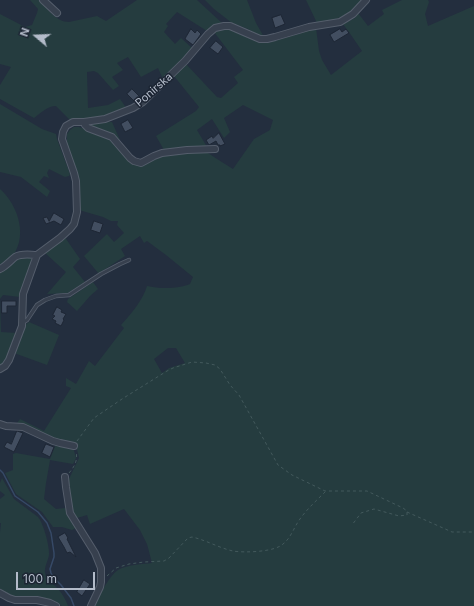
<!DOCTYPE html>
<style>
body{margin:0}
#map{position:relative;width:474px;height:606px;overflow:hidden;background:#232e3e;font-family:Inter,sans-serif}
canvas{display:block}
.north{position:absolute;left:16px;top:16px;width:40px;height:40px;-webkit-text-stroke:3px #1c2533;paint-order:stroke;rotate:289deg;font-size:11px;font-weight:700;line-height:16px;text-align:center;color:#b3bbc9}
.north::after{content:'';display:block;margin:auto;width:14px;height:18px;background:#b3bbc9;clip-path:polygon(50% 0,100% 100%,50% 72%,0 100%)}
.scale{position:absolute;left:16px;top:572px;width:79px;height:18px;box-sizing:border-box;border:2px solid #b3bbc9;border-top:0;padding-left:5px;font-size:12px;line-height:14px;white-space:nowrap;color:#b3bbc9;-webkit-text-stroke:3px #1c2533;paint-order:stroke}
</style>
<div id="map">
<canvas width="474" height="606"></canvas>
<div class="north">N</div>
<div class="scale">100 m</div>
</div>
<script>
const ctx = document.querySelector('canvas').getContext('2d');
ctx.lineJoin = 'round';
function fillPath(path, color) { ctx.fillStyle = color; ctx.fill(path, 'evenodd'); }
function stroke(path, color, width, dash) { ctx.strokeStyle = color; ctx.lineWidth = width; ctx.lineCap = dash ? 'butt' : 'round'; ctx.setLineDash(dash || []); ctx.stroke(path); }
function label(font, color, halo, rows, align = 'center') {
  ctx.font = font + ' Inter,sans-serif'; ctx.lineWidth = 3; ctx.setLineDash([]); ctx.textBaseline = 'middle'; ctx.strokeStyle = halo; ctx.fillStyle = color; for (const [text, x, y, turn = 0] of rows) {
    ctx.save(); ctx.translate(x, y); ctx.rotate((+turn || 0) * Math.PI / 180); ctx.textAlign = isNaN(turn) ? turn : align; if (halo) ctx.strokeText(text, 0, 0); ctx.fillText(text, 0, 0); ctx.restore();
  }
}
fillPath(new Path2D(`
 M30 0H39C47 8 56 22 69 22L97 16 106 21 137 0H197L222 23 223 24 207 31 177 12 166 24 168 26 164 32 175 44 181 38 192 48 178 65 163 79 158 68 141 77 128 57 117 63 123 70 112 77 119 86 113 90 98 73 94 71 87 72 88 108 108 105 120 99 127 109 109 115 89 119 70 120 56 106C47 106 41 113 34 118L0 99V85L11 67 0 64V14L25 27 32 25 37 13 38 9Z
 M205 0H247L256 23 264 37 259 36 248 29 232 23 214 9Z
 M306 0H362L351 13 333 20 317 23Z
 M402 0H428L429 2 425 14 428 26 474 6V606H94C99 596 109 576 118 570 126 565 143 564 152 563L147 544 140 530 124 509 90 524 87 515 77 518 71 508 70 491H68V481L79 458 76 445 54 439 22 424 17 423 20 419 44 431 71 388 66 386V378L76 384 89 361 95 366 124 328 121 325C131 314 143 300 147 286 159 289 179 289 190 284L193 277 166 255 147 241 144 243 140 236 121 249 125 256 104 270 99 274 84 256 107 234 114 242 124 233 117 225 118 221H111L103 217 79 210 67 147V134L70 130 74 127H79L109 137 130 162 139 166H143L160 156 178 153H208L217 159 233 169 254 139 270 130 273 120 243 105 224 118 230 132 224 138 212 119 197 130 207 147 164 150 156 136 196 111 199 107 174 76 186 64 217 97 221 98 238 83 234 77 243 70 214 32C237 21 243 41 261 41 280 42 299 33 316 28L319 51 322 60 331 75 362 51 351 35 343 24 355 18 358 13 368 26 384 14 382 10ZM168 348H176L185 363 169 368 162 373 154 359Z
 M0 104 42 129 56 134 57 139 70 174 69 176 65 177 49 169 47 173 49 178 44 176 39 182 50 191 47 197 21 177 0 172Z
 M112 122 120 140 114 135 90 127 88 124 89 123Z
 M0 189C19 206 29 239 10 259 7 262 3 265 0 267Z
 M64 236 80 259 73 267 85 282 68 293 47 294 66 272 45 253Z
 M28 257 31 259 32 261 20 297 3 295 0 299 1 332 17 333 7 358 0 367V273L18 258Z
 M93 282 98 289 90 296 77 311 67 302 68 299Z
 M29 322 59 335 47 365 14 353 23 327Z
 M56 444 73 447 76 458 73 464 50 460 46 483 44 499 56 509 66 508 78 527 72 530 62 527H53L42 512 16 494 5 473 13 470V454L16 453 50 459Z
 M2 478 14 499 38 517C43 522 50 547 49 555 48 561 44 567 45 573 46 580 55 585 59 590 63 595 66 600 68 606H62L54 601 38 596H12L0 589V533L1 523H0V499L5 495 0 491V483Z`), '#253c3f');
stroke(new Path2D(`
 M0 470 3 473 15 496 38 512 47 523 51 533 54 553V557L50 569 51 573 53 577 61 585 71 598 74 606`), '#364966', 1.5);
const building = new Path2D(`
 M281 15 285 24 275 28 272 18Z
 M191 29 195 33 197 30 201 34 193 45 185 39 186 37Z
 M340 29 342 32 346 29 349 33 334 42 330 35Z
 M216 41 223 47 218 54 210 48Z
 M132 89 140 97 135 102 127 94Z
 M128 120 133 128 125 132 121 124Z
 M219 133 225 144 220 146V145H218L216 141 209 145 206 140 212 136 213 138Z
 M54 213 64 219 61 225 54 221 46 224 43 218 47 217 49 221Z
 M94 221 103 224 100 233 91 230Z
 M2 301H16V306H7V313H2Z
 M57 307 62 310 61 312 66 314 63 319 64 320 61 326 55 323 56 321 52 319 55 316 53 315Z
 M17 431 23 433 14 452 4 447 7 442 11 444Z
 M46 444 54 447 50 457 42 453Z
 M65 533 68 538 67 539 76 557 70 552 67 553 64 547 58 537Z
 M84 580 90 584 82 596 77 592Z`);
fillPath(building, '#424e60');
stroke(building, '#1e2735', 1);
const lane = new Path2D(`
 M22 323 27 320 37 305 45 300 56 296 69 295 101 274 120 264 129 260`);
const street = new Path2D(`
 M43 0 57 13
 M84 122 85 125 88 128 112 137 130 158 134 161 141 163 154 156 162 153 187 150 215 149
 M0 269C6 266 10 261 15 257 22 253 30 255 37 255
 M0 369 5 366 9 360 22 326 23 294 37 255 60 238 70 229 74 224 77 212 76 181 74 173 62 139 63 132 66 126 73 122H84L105 119 133 108 143 102 185 61 208 34 215 28 224 26H230L260 39H267L275 37 309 27 340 22 353 14 366 0
 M0 424 6 426 23 427 53 441 60 443 74 446
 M65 477 66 487 70 513 95 553 101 568V582L100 587 91 606
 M0 593 9 598 15 600H37L50 603 56 606`);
stroke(lane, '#555e6c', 4.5);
stroke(street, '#555e6c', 8);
stroke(new Path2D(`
 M77 441 94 418 122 399 167 371 173 368 192 362 206 363 215 365 220 369 230 385 239 395 278 465 292 475 325 491H367L403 508 407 511V515L399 516 374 509 361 513 352 525
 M69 473C75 466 78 460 76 451
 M407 512 452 532H474
 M107 576 116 568 129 564 144 562 164 561 169 558 188 538 192 537C206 540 219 548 233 551 244 553 275 552 283 544 291 538 294 527 300 519 307 509 316 501 325 492`), '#43595c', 1, [3, 3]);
stroke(lane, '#37404e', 3);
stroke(street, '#37404e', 6);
label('11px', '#b3bbc9', '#1c2533', [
 ["Ponirska",154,90,-41]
]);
</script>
